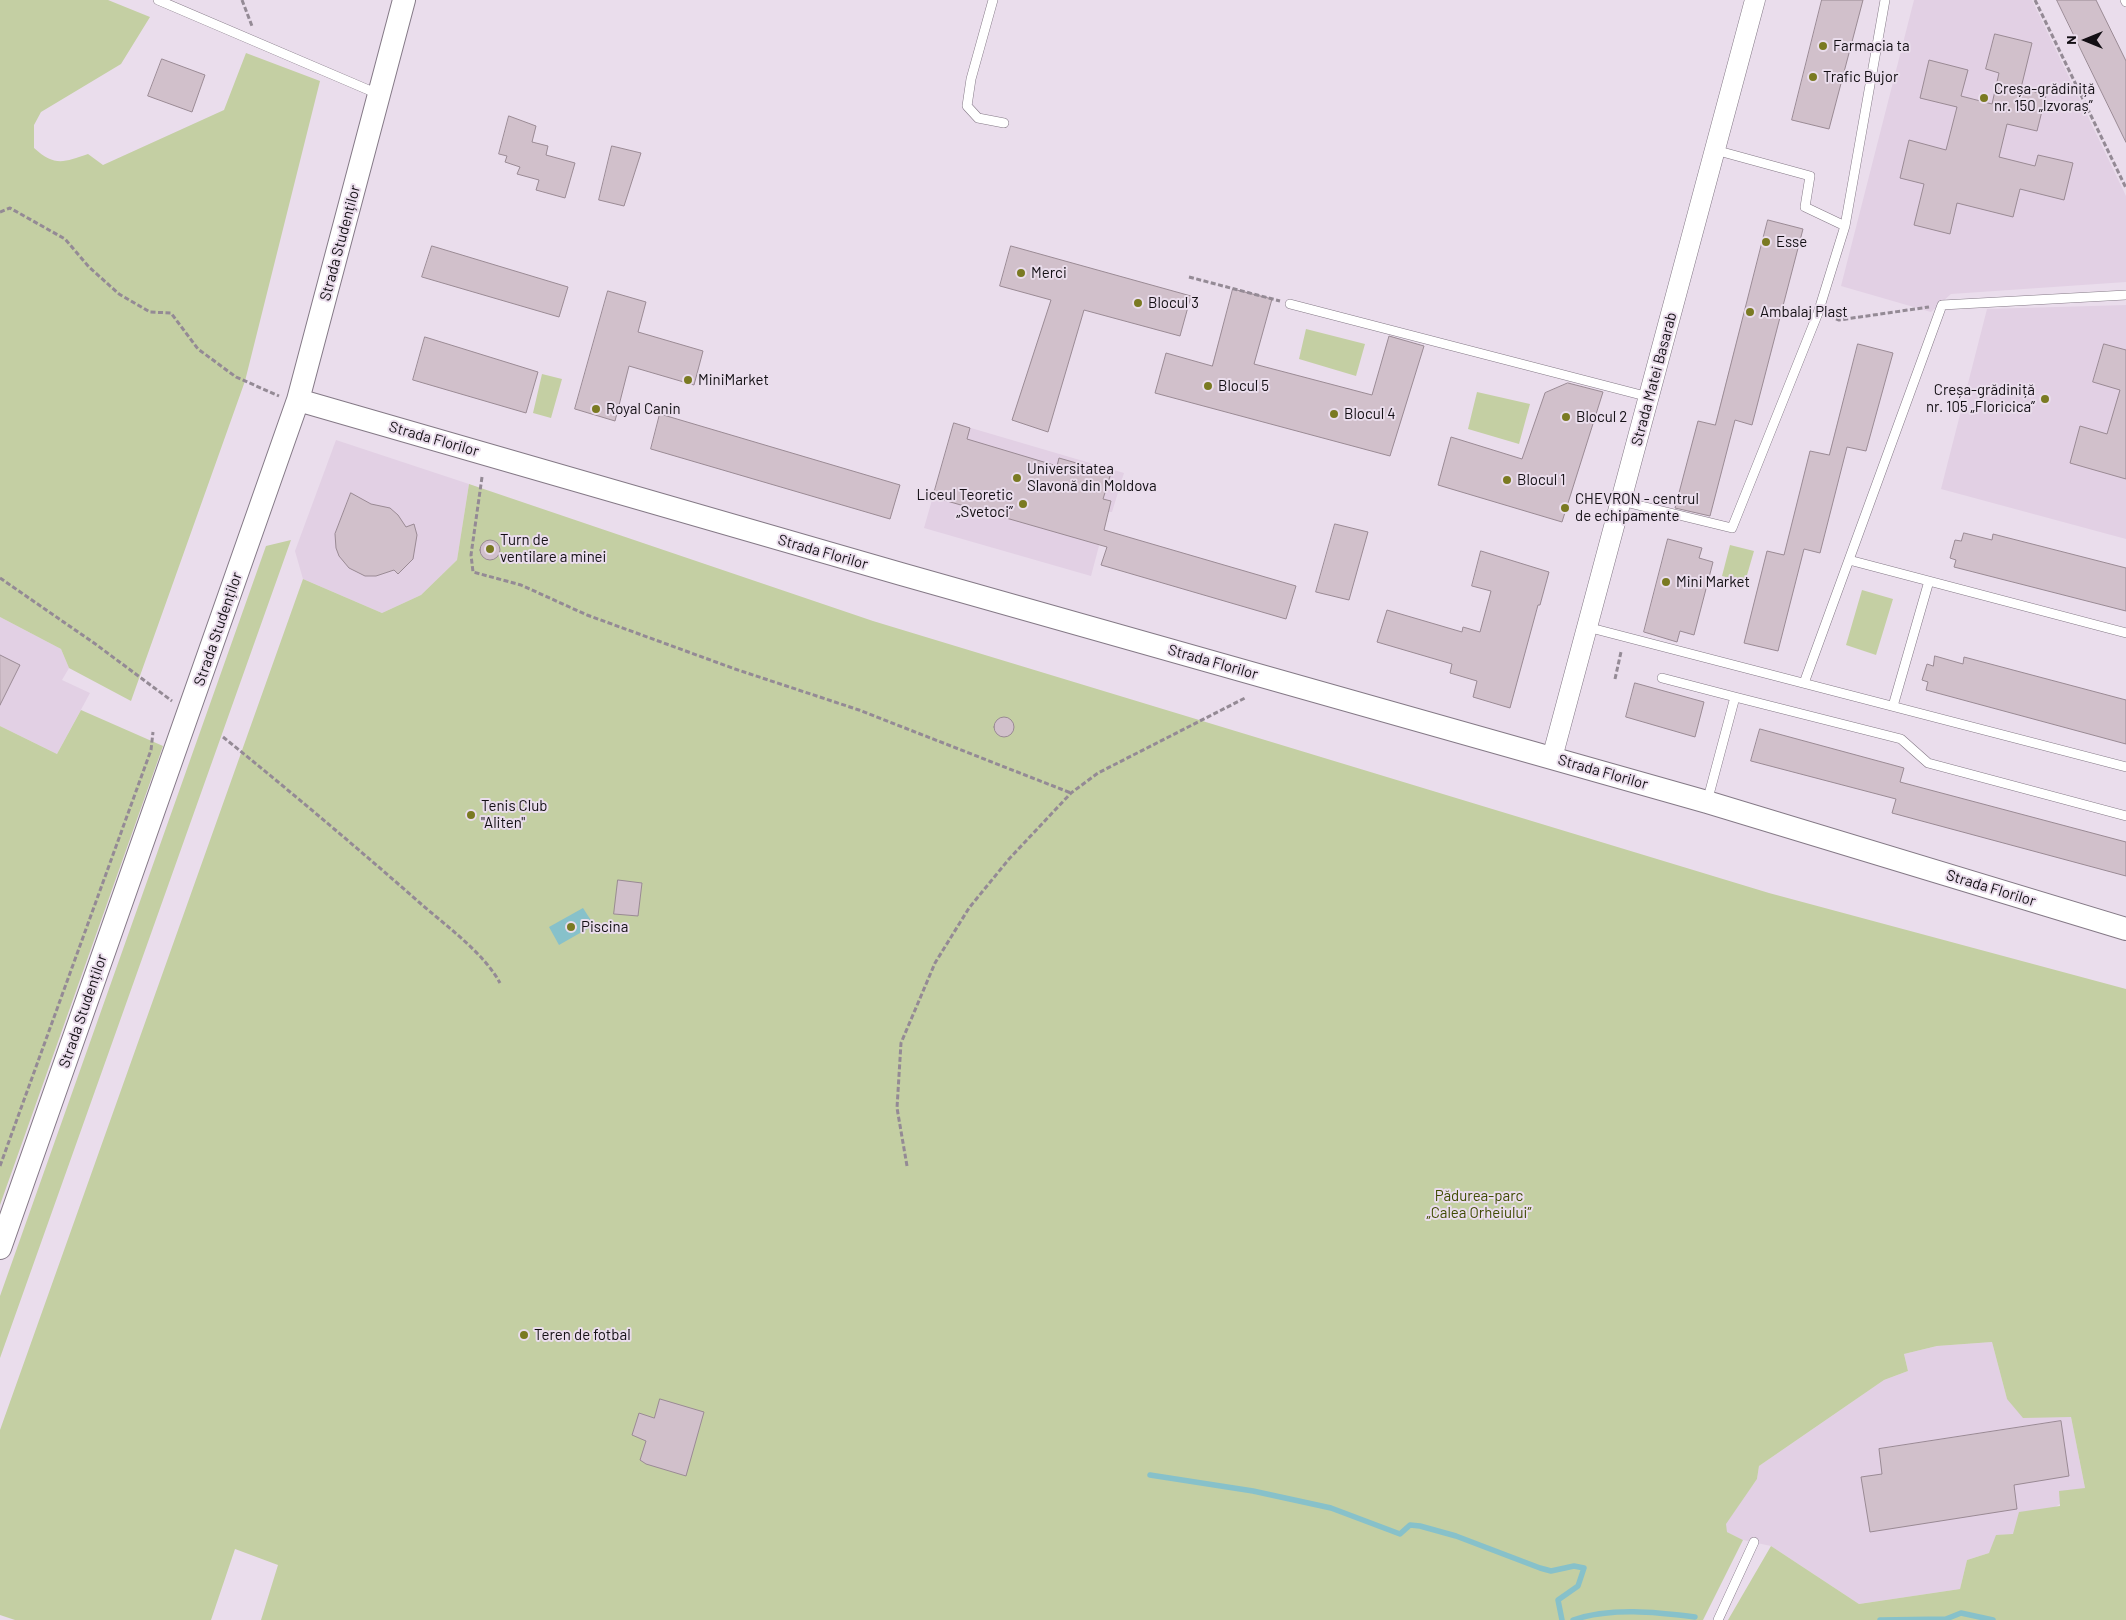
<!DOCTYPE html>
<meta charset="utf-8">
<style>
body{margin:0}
#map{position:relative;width:2126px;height:1620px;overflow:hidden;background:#eaddec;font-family:Barlow,sans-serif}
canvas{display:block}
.north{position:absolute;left:2061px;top:15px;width:50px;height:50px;-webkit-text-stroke:4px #eaddec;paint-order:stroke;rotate:270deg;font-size:14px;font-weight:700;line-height:20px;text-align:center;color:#130f14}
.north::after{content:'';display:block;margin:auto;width:18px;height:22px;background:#130f14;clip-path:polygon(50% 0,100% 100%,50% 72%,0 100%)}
</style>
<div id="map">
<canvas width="2126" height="1620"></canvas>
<div class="north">N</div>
</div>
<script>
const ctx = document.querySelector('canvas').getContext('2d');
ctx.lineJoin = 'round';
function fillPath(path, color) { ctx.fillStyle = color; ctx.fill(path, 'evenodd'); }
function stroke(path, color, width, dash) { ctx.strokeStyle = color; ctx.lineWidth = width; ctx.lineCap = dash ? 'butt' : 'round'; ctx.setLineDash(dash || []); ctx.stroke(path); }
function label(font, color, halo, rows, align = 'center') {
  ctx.font = font + ' Barlow,sans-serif'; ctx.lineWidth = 4; ctx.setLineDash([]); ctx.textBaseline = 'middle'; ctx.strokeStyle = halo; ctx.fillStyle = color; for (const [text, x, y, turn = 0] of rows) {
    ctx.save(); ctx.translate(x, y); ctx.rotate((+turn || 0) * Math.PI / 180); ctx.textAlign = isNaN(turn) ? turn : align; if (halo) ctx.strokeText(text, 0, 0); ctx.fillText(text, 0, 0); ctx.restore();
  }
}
fillPath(new Path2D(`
 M1914 0H2032L2126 196V282L1951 294 1931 312 1841 286Z
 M2126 305V539L1941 489 1987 309Z
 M954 423 1124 473 1112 512H1108L1091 576 924 528Z
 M336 440 469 484 457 560 421 595 382 613 303 579 295 551Z
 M0 617 61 649 69 668 62 680 90 693 57 754 0 726Z
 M1992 1342 2007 1399 2071 1417 2085 1488 2013 1534 1989 1553 1967 1560 1960 1589 1859 1604 1771 1546 1743 1540 1727 1532 1725 1524 1757 1479 1759 1466 1884 1380 1908 1371 1904 1354 1937 1346Z`), '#e2d0e4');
fillPath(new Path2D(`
 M0 0H108L150 17 121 64 41 112 34 125V148C55 167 64 162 88 154L103 165 224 110 246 53 320 81 245 381 131 701 69 668 61 649 0 617Z
 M1306 329 1365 344 1356 376 1299 359Z
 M542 374 562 379 551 418 533 413Z
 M1477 392 1530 404 1519 444 1468 429Z
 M469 484 873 621 1769 893 2126 989V1620H1728L1771 1546 1859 1604 1960 1589 1967 1560 1989 1553 1996 1535 2013 1534 2019 1512 2060 1506 2059 1491 2085 1488 2071 1417 2023 1418 2007 1399 1992 1342 1937 1346 1904 1354 1908 1371 1884 1380 1759 1466 1757 1479 1726 1524 1727 1532 1743 1540 1703 1620H261L278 1565 235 1549 211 1620H15L0 1615V1430L303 579 382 613 421 595 457 560Z
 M291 540 0 1358V1296L266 546Z
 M1730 545 1754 551 1745 582 1722 576Z
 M1862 590 1893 599 1876 655 1846 645Z
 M81 710 163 746 0 1205V726L57 754Z`), '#c4cfa3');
fillPath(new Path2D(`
 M583 908 594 925 559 945 549 927Z`), '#87c1ca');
stroke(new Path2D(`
 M1150 1475 1253 1491 1331 1508 1400 1534 1410 1525 1420 1526 1456 1536 1540 1568 1551 1571 1574 1566 1584 1568 1578 1586 1558 1600 1562 1620
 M1573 1620C1611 1607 1656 1612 1695 1617
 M1880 1620 1946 1619 1961 1613 1993 1620`), '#87c1ca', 5.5);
const building = new Path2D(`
 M1822 0H1863L1829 129 1792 120Z
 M2057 0H2096L2126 61V142Z
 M1995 34 2032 43 2021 88 2046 95 2037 131 2007 124 1999 157 2035 166 2038 155 2073 163 2064 200 2020 189 2013 217 1957 203 1950 234 1914 225 1924 184 1900 178 1909 140 1946 150 1957 107 1920 98 1929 60 1968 70 1961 96 1992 104 1999 73 1986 69Z
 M162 59 205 75 192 112 148 96Z
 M509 116 536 126 532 142 548 146 546 155 575 163 565 198 536 190 539 180 517 174 520 167 505 162 507 156 499 154Z
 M612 146 641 153 624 206 599 200Z
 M1768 220 1803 229 1752 425 1735 420 1710 516 1675 508 1698 421 1715 425Z
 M432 246 568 287 559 317 422 277Z
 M1011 246 1191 296 1180 336 1084 310 1048 432 1012 420 1051 300 1000 286Z
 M1233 289 1272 299 1254 364 1372 395 1389 336 1424 346 1390 456 1155 393 1166 353 1212 366Z
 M608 291 646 302 638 332 703 351 694 385 629 366 615 421 575 409Z
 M425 337 538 372 526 413 413 380Z
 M1858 344 1893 353 1866 451 1847 447 1820 553 1804 549 1778 651 1744 643 1767 551 1784 555 1810 451 1829 455Z
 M2104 344 2126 350V479L2070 463 2080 426 2107 434 2120 390 2093 382Z
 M1568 383 1603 392 1562 522 1438 485 1451 437 1522 459 1545 393Z
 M660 414 900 485 890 519 651 449Z
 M954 423 970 428 967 439 1057 466 1059 458 1111 473 1103 499 1111 501 1104 530 1296 586 1286 619 1101 565 1107 547 933 497Z
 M351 493 371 504 390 508 398 515 406 527 414 524 417 535 413 559 398 574 394 570 376 576H365L349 568 339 556 336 548 335 534Z
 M1335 524 1368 532 1349 600 1316 592Z
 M1964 533 1992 540 1993 534 2126 568V611L1954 567 1956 560 1950 558 1955 540 1961 541Z
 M1668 539 1702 548 1699 558 1713 562 1694 635 1680 631 1677 642 1644 632Z
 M480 550a10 10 0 1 1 20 0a10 10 0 1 1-20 0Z
 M1481 551 1549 572 1540 605H1538L1510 708 1473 697 1477 681 1450 673 1452 664 1377 642 1387 610 1462 632 1463 627 1480 632 1491 591 1472 586Z
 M0 655 20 665 0 705Z
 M1935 656 1963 664 1964 657 2126 700V744L1926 690 1928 682 1922 680 1927 664 1933 666Z
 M1635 683 1704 702 1695 737 1626 717Z
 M994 727a10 10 0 1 1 20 0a10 10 0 1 1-20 0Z
 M1760 729 1904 768 1900 782 2126 842V876L1892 813 1896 799 1751 761Z
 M618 880 642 883 638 916 614 914Z
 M660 1399 704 1412 686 1476 646 1464 640 1460 646 1441 632 1435 639 1413 654 1418Z
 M2061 1421 2069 1476 2014 1485 2017 1509 1870 1532 1861 1477 1882 1474 1879 1449Z`);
fillPath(building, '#d1c0cb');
stroke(building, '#9a8a94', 1);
const service = new Path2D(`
 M158 0 378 94
 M993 0 971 79 967 106 978 118 1004 123
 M2125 0 2126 2
 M1715 150 1810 176 1805 207 1845 226
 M1290 304 1649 397
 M1621 501 1732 528 1818 313 1845 226 1885 0
 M1849 560 2126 633
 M1587 627 2126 767
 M1662 678 1735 697
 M1804 683 1942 305 2126 295
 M1893 706 1929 581
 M1707 802 1735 697 1901 739 1928 763 2126 816
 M1718 1620 1754 1542`);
const tertiary = new Path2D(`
 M1552 758 1755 0`);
const secondary = new Path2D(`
 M298 400 901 574 1707 802 2126 929
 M0 1248 298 400 404 0`);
stroke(service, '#847986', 10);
stroke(tertiary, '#847986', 21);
stroke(secondary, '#847986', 24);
stroke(new Path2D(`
 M242 0 252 26
 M2035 0 2126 188
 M0 212 10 208 65 239 89 267 119 294 150 312 171 313 198 349 236 377 279 396
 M1189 277 1280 301
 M1829 316 1839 320 1929 307
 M482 477 471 555 473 572 521 585 587 615 735 669 859 710 1071 793
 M0 578 94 643 172 701
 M1615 679 1621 652
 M223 737C290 791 355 846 420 903 445 925 484 953 500 983
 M0 1166 151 750 153 732
 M907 1166 897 1108 901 1043 935 963 969 908 1009 859 1071 793 1098 773 1245 698`), '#948a95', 3, [5, 2.5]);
stroke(service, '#fff', 9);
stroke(tertiary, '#fff', 20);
stroke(secondary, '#fff', 22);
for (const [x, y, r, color] of [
 [1823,46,5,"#7a7a22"],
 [1813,77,5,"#7a7a22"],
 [1984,98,5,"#7a7a22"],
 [1766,242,5,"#7a7a22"],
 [1021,273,5,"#7a7a22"],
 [1138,303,5,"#7a7a22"],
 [1750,312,5,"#7a7a22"],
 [688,380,5,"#7a7a22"],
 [1208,386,5,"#7a7a22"],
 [2045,399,5,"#7a7a22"],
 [596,409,5,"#7a7a22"],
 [1334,414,5,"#7a7a22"],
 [1566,417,5,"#7a7a22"],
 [1017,478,5,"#7a7a22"],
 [1507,480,5,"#7a7a22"],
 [1023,504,5,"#7a7a22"],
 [1565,508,5,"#7a7a22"],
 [490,549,5,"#7a7a22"],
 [1666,582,5,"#7a7a22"],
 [471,815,5,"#7a7a22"],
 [571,927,5,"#7a7a22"],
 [524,1335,5,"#7a7a22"]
]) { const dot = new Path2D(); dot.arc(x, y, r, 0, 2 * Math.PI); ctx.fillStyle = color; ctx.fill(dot); stroke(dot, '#eaddec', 2); }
label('15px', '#130f14', '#eaddec', [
 ["Farmacia ta",1833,46],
 ["Trafic Bujor",1823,77],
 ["Creșa-grădiniță",1994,89],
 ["nr. 150 „Izvoraș”",1994,106],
 ["Esse",1776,242],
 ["Merci",1031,273],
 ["Blocul 3",1148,303],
 ["Ambalaj Plast",1760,312],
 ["MiniMarket",698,380],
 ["Blocul 5",1218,386],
 ["Creșa-grădiniță",2035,390,"right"],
 ["nr. 105 „Floricica”",2035,407,"right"],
 ["Royal Canin",606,409],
 ["Blocul 4",1344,414],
 ["Blocul 2",1576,417],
 ["Universitatea",1027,469],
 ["Slavonă din Moldova",1027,486],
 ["Blocul 1",1517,480],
 ["Liceul Teoretic",1013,495,"right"],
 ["„Svetoci”",1013,512,"right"],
 ["CHEVRON - centrul",1575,499],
 ["de echipamente",1575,516],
 ["Turn de",500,540],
 ["ventilare a minei",500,557],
 ["Mini Market",1676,582],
 ["Tenis Club",481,806],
 ["\"Aliten\"",481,823],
 ["Piscina",581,927],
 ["Teren de fotbal",534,1335]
], 'left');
label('15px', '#130f14', '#eaddec', [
 ["Strada Studenților",340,243,-75],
 ["Strada Matei Basarab",1654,379,-75],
 ["Strada Florilor",434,439,16],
 ["Strada Florilor",823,552,16],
 ["Strada Studenților",218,629,-71],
 ["Strada Florilor",1213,662,16],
 ["Strada Florilor",1603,772,16],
 ["Strada Florilor",1991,888,17],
 ["Strada Studenților",83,1011,-71]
]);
label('15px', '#3f4b01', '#eaddec', [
 ["Pădurea-parc",1479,1196],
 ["„Calea Orheiului”",1479,1213]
]);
</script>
